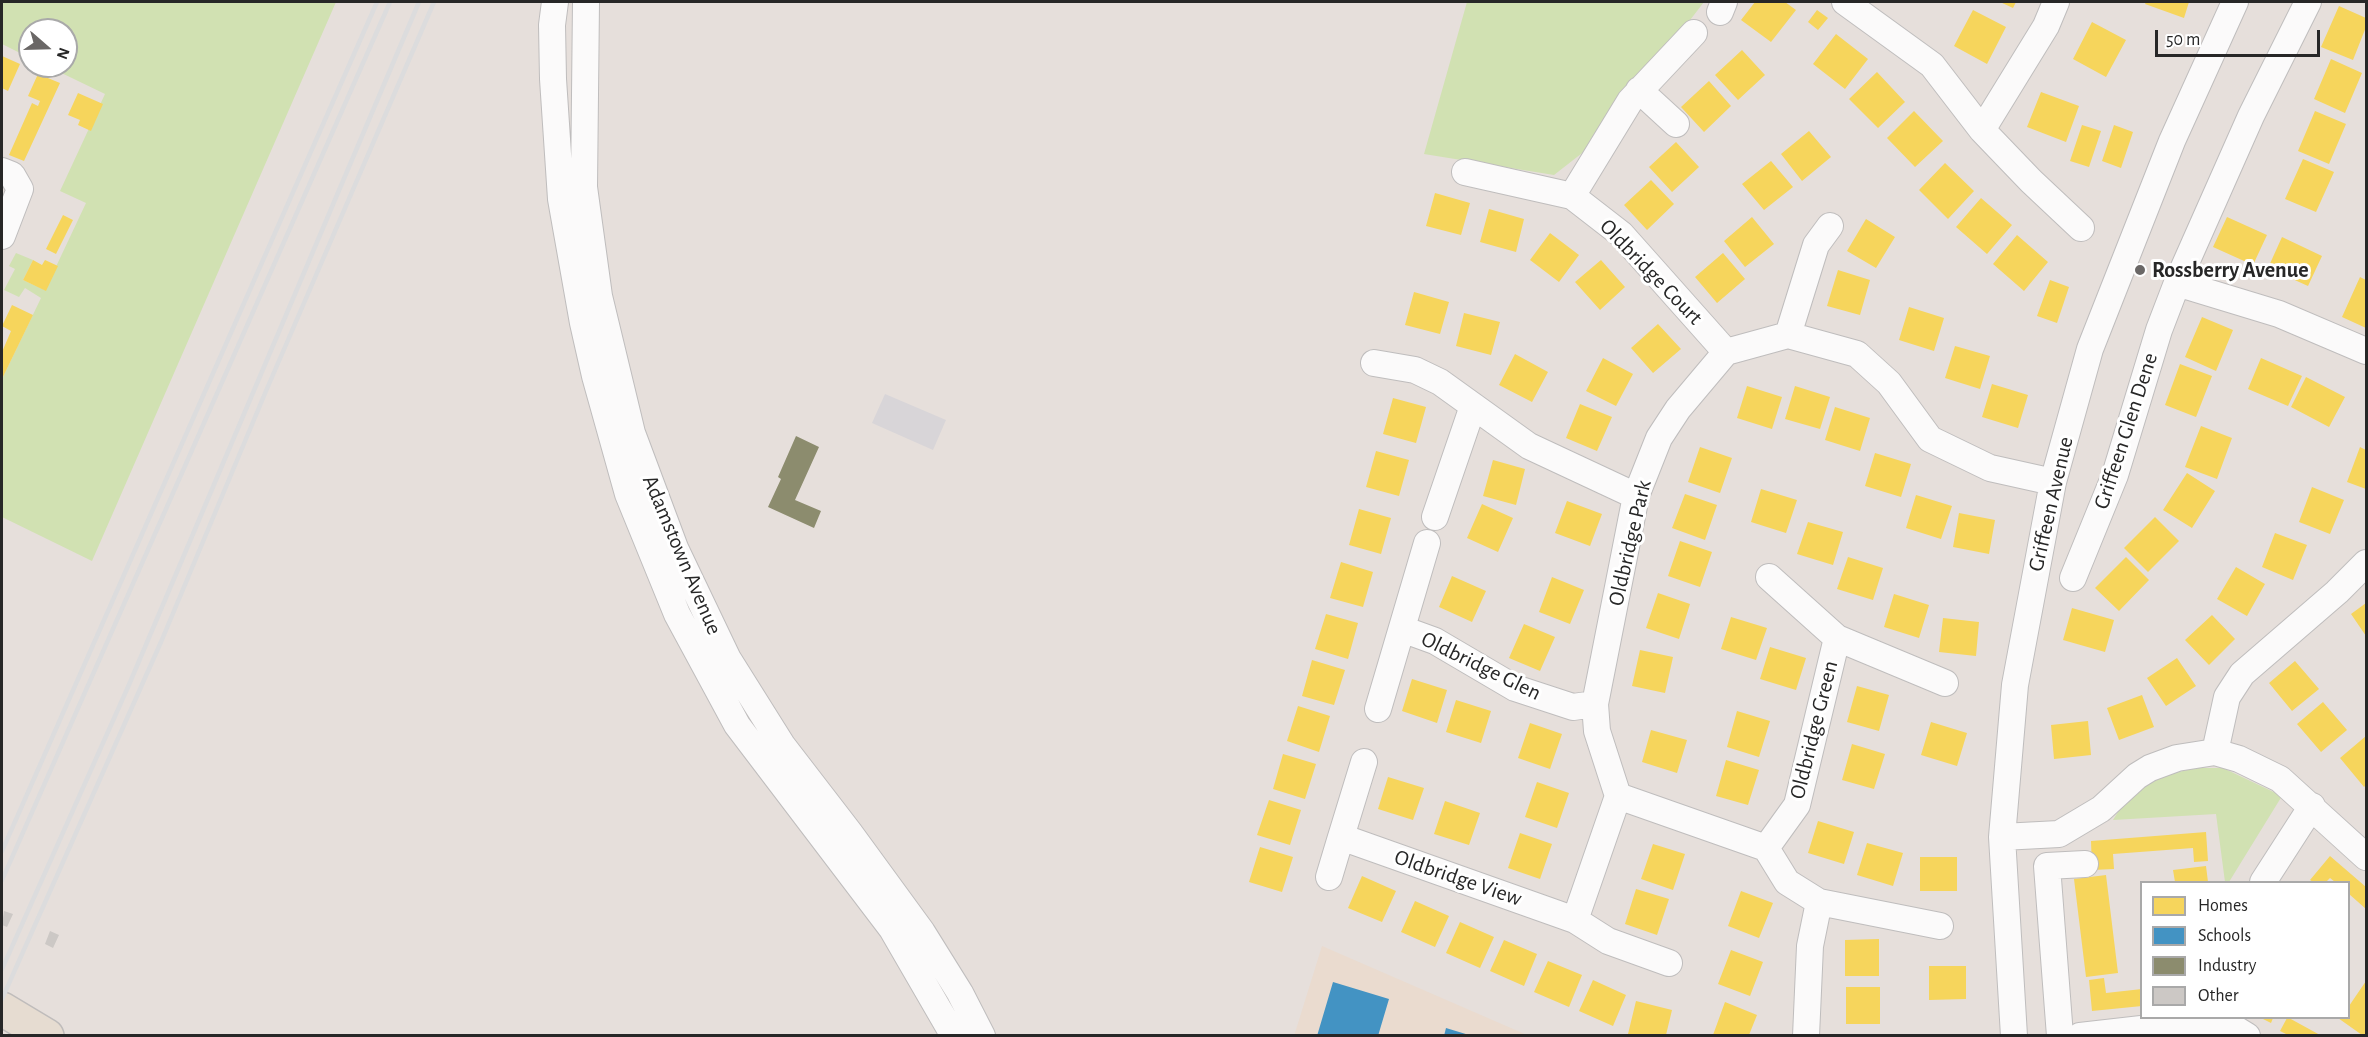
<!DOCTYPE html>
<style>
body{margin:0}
#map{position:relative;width:2368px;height:1037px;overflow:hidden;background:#e6dfdb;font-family:"Alegreya Sans",sans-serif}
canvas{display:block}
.frame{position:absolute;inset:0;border:3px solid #272727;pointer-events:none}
.legend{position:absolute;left:2140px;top:881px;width:210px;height:138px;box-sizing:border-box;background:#fff;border:2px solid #a9a9a9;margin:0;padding:8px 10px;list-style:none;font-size:18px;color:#272727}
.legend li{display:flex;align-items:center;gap:12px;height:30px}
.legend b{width:30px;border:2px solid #a9a9a9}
.north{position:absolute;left:18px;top:18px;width:60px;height:60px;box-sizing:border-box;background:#fff;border:2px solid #a9a9a9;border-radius:50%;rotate:110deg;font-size:16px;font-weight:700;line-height:24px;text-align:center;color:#272727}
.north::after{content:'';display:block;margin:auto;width:21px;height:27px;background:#6a6766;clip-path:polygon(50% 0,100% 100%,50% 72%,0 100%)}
.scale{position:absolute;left:2155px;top:30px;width:165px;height:27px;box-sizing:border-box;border:3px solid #272727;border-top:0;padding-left:8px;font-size:18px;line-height:21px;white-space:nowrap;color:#272727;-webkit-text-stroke:4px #fff;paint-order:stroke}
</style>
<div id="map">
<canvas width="2368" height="1037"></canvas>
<div class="frame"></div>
<ul class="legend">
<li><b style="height:16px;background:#f6d55c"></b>Homes</li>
<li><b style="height:16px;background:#4393c3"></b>Schools</li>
<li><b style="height:16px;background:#8c8c6e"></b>Industry</li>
<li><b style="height:16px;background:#ccc8c5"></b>Other</li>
</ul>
<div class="north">N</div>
<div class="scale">50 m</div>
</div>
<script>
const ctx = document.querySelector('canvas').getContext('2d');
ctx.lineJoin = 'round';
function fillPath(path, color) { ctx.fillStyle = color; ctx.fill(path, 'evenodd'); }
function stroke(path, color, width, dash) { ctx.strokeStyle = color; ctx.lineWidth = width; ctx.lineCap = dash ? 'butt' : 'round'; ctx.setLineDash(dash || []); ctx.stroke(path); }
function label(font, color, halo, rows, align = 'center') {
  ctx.font = font + ' "Alegreya Sans",sans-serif'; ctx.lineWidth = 6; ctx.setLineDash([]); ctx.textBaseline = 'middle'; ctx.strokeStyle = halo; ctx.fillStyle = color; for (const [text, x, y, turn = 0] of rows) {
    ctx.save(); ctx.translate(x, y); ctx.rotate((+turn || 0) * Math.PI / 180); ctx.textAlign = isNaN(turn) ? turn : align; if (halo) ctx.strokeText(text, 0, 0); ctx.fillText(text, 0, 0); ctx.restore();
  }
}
fillPath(new Path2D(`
 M885 394 946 420 933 450 872 423Z`), '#d8d5d8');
fillPath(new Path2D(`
 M1322 946 1527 1035 1294 1036Z`), '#eadbcf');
fillPath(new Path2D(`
 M2 2H336L92 561 2 517V379L41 298 25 288 19 297 4 290 15 269 9 266 16 253 33 260 23 280 45 290 86 203 60 191 105 94 47 66H66V30H30V58L2 44Z
 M1467 2H1704L1595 143 1554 175 1424 154Z
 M2196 768H2223L2282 796 2229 882H2225L2216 814 2113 820C2135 784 2156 777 2196 768Z`), '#d1e1b2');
fillPath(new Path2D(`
 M1755 2H1785L1796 10 1771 42 1741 20Z
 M2000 2H2016L2013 8Z
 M2146 2H2189L2184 18 2145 4Z
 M2339 6 2366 18V27L2353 60 2321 47Z
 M1817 10 1828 18 1818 30 1808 22Z
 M1973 10 2006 27 1987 64 1954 46Z
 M2092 22 2126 40 2106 77 2073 59Z
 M1836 34 1868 59 1845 89 1813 64Z
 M1742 50 1765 75 1738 100 1715 75Z
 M2 56 20 64 8 91 2 88Z
 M2331 59 2362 73 2345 113 2314 99Z
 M1877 72 1905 102 1878 128 1849 99Z
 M38 74 60 83 24 161 9 155 32 103 38 106 40 101 28 96Z
 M1709 81 1731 106 1704 132 1681 107Z
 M2041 92 2079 106 2066 142 2027 127Z
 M78 93 103 104 91 131 78 125 80 120 68 115Z
 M1914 111 1943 141 1915 167 1887 138Z
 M2315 111 2346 124 2329 164 2298 151Z
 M2082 125 2101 131 2089 167 2070 161Z
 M2114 125 2133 132 2121 168 2102 161Z
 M1809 131 1831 157 1802 181 1781 154Z
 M1676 142 1699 167 1672 192 1649 167Z
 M2303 159 2334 172 2316 212 2285 199Z
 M1771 161 1793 187 1764 210 1742 184Z
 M1945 163 1974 191 1948 219 1919 190Z
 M1651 180 1674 204 1647 230 1624 205Z
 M1435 193 1470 203 1461 235 1426 226Z
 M1981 198 2012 225 1987 254 1956 227Z
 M1489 209 1524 219 1516 252 1480 242Z
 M63 215 73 220 56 254 46 249Z
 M1752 217 1774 244 1745 267 1724 241Z
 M2227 217 2267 235 2253 265 2213 247Z
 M1866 219 1895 237 1876 268 1847 251Z
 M1550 233 1579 255 1559 282 1530 260Z
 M2017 235 2048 262 2024 291 1993 264Z
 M2282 237 2322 256 2308 286 2268 268Z
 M1723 253 1745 279 1717 303 1695 277Z
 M33 260 42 265 45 260 58 266 46 291 23 280Z
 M1601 260 1625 287 1600 310 1575 282Z
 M1838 270 1870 280 1860 315 1827 306Z
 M2360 277 2366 280V328L2342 317Z
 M2050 280 2069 287 2057 323 2037 316Z
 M1414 292 1449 302 1440 334 1405 325Z
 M12 305 33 315 2 379V352L11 331 2 326Z
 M1909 307 1944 318 1934 351 1899 340Z
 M1464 313 1500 322 1491 355 1456 346Z
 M2202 317 2233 330 2216 371 2185 357Z
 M1658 324 1681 349 1653 373 1631 348Z
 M1955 346 1990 356 1980 389 1945 378Z
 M1515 354 1548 372 1532 402 1499 385Z
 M1603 358 1633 374 1616 406 1586 391Z
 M2261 358 2302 376 2288 406 2248 389Z
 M2180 364 2212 376 2196 417 2165 405Z
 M2306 377 2345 397 2329 427 2291 407Z
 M1992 384 2028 395 2018 428 1982 417Z
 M1747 386 1782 397 1772 429 1737 418Z
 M1795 386 1830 397 1820 429 1785 419Z
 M1393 398 1426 407 1416 443 1383 434Z
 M1580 404 1612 417 1597 451 1566 438Z
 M1835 407 1870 418 1860 451 1825 440Z
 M2201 426 2232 438 2217 479 2185 467Z
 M1700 447 1732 458 1720 493 1688 482Z
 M2360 447 2366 450V489L2347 482Z
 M1376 451 1409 460 1399 496 1366 487Z
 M1875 453 1911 464 1901 497 1865 486Z
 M1493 460 1525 469 1516 505 1483 496Z
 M2187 473 2215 491 2192 528 2163 510Z
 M2312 487 2344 500 2330 534 2299 522Z
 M1761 489 1797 500 1786 533 1751 522Z
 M1685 494 1717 505 1705 540 1672 528Z
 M1916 495 1952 506 1941 539 1906 528Z
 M1567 501 1602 514 1590 546 1555 533Z
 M1482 504 1513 518 1498 552 1467 538Z
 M1359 509 1391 518 1381 554 1349 545Z
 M1959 513 1995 520 1989 554 1953 547Z
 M2155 517 2179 541 2148 572 2124 548Z
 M1808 522 1843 532 1833 565 1797 554Z
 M2275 533 2307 545 2293 580 2262 567Z
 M1680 541 1712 552 1700 587 1668 576Z
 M1848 557 1883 568 1873 600 1837 589Z
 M2126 557 2149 580 2119 611 2095 588Z
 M1341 562 1373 572 1363 607 1330 598Z
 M2236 567 2265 584 2247 616 2217 599Z
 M1452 576 1486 591 1472 622 1439 607Z
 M1552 577 1584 590 1570 624 1539 612Z
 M1658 593 1690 604 1679 639 1646 628Z
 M1894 594 1929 605 1919 638 1884 627Z
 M2366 603V636L2351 614Z
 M2072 608 2114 620 2105 652 2063 640Z
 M1326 614 1358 623 1348 659 1315 649Z
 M2212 615 2235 639 2209 665 2185 640Z
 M1731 617 1767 628 1756 660 1721 649Z
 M1943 618 1979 622 1976 656 1939 652Z
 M1524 624 1555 637 1540 671 1509 658Z
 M1770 647 1806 658 1796 690 1760 679Z
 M1640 650 1673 657 1665 693 1632 686Z
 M2177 658 2196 686 2166 706 2147 678Z
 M1312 660 1345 670 1334 705 1302 696Z
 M2295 661 2319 689 2292 711 2269 683Z
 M1412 679 1447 690 1437 723 1402 711Z
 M1857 686 1889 695 1879 731 1847 722Z
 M2142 695 2154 727 2119 740 2107 708Z
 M1456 700 1491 711 1481 743 1446 732Z
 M2323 702 2347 730 2321 752 2297 724Z
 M1298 706 1330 716 1319 752 1287 741Z
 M1737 711 1770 721 1759 757 1727 747Z
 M2088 721 2091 755 2054 759 2051 725Z
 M1931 722 1967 733 1957 766 1921 755Z
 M1530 723 1562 734 1550 769 1518 758Z
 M1651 730 1687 740 1677 773 1642 762Z
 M2366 736V785L2364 787 2340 758Z
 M1852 744 1885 754 1874 789 1842 780Z
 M1283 754 1316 764 1305 799 1273 789Z
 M1726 760 1759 770 1748 805 1716 796Z
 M1388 777 1424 788 1413 820 1378 809Z
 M1537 782 1569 793 1557 828 1525 817Z
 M1269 800 1301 810 1290 845 1257 835Z
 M1445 801 1480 813 1469 845 1434 834Z
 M1818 821 1854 832 1844 864 1808 853Z
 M2206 832 2208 861 2194 862 2193 848 2113 854 2114 869 2092 870 2091 841Z
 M1520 833 1552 844 1540 879 1508 868Z
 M1867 843 1903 853 1893 886 1857 875Z
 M1653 844 1685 854 1673 890 1641 879Z
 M1260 847 1293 857 1282 892 1249 882Z
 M2330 856 2366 887V909L2349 894V882H2335L2330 878 2326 882H2313L2310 880Z
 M1920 857H1957V891H1920Z
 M2206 866 2208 882H2175L2173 870Z
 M2106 875 2118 973 2086 977 2074 879Z
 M1362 876 1396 891 1382 922 1348 908Z
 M1636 889 1669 899 1657 935 1625 924Z
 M1741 891 1773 903 1759 938 1728 926Z
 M1415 901 1449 916 1435 947 1401 932Z
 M1460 922 1494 937 1480 968 1446 953Z
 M1879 939V976H1845V940Z
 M1504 940 1537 954 1524 986 1490 971Z
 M1731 950 1763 962 1750 996 1718 984Z
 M1548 961 1582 975 1569 1007 1534 992Z
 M1929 966H1966V999L1929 1000Z
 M2104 978 2106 993 2142 989V1006L2092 1011 2089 980Z
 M1593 980 1626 995 1613 1026 1579 1011Z
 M2366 981V1035H2362L2338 1018 2349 1017V1006Z
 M1846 987H1880V1024H1846Z
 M1636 1001 1672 1010 1666 1035 1628 1034Z
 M1725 1002 1757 1015 1749 1035H1713Z
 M2261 1018H2273L2271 1023Z
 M2287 1018H2289L2320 1035H2288L2280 1031Z`), '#f6d55c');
fillPath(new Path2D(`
 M1333 982 1389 999 1378 1036H1317Z
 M1446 1028 1469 1035V1036H1444Z`), '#4393c3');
fillPath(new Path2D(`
 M796 436 819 447 795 500 821 511 814 528 768 507 781 479 778 477Z`), '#8c8c6e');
fillPath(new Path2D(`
 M4 911 13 914 7 927 2 925Z
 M50 931 59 935 53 948 45 944Z`), '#ccc8c5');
const minor = new Path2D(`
 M555 2 552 25 553 79 561 199 583 323 595 376 628 494 677 614 737 725 892 929 954 1036
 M586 2 584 187 599 296 632 433 675 548 728 659 782 745 849 832 922 932 960 993 982 1036
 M1845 2 1932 65 1982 130 2031 181 2081 228
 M1720 12 1724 2
 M1639 90 1676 124
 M1982 130 2046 26 2056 2
 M2 171 12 175 20 189 2 236
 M1465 172 1572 196 1621 234 1726 352
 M1572 196 1630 101 1694 33
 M2177 283 2279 314 2366 351
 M1788 335 1816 245 1830 226
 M1374 363 1415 370 1440 382 1529 446 1636 496
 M1435 517 1473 406
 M1769 577 1837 638 1945 683
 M2073 578 2115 475 2159 330 2177 283 2251 116 2308 2
 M1402 629 1435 641 1515 688 1573 707 1595 704
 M1378 709 1427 543
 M2215 752 2227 697 2242 674 2337 592 2366 563
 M1618 796 1575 920 1608 941 1669 963
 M1341 837 1364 762
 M2002 837 2059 834 2101 809 2137 776 2150 768 2177 758 2215 752 2239 759 2280 779 2366 857
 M1766 848 1618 796 1597 731 1595 704 1636 496 1659 438 1678 409 1726 352 1788 335 1857 354 1889 383 1930 439 1990 468 2053 482
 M1766 848 1797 805 1837 638
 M1766 848 1787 882 1819 902 1940 926
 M1329 877 1341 837 1575 920
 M2263 882 2312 806
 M1806 1036 1810 946 1819 902
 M2014 1036 2002 837 2015 685 2053 482 2090 349 2172 141 2235 2
 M2060 1036 2047 866 2085 864
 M2080 1036 2203 1022 2234 1028 2247 1036`);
const major = new Path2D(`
 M2 1009 47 1036`);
stroke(minor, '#bfbdbd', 28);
stroke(major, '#bfbcbb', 36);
stroke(minor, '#fbfafa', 26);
stroke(major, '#e6dcd1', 33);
stroke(new Path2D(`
 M2 851 377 2
 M2 880 390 2
 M2 969 128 687 419 2
 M2 999 161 642 266 391 434 2`), '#dcdcdd', 4.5);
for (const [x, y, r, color] of [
 [2140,270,6,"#6a6766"]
]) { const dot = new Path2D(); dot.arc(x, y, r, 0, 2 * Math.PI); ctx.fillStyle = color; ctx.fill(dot); stroke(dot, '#fff', 2); }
label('bold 22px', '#272727', '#fff', [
 ["Rossberry Avenue",2152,270]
], 'left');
label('22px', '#272727', '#fff', [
 ["Oldbridge Court",1651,272,46],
 ["Griffeen Glen Dene",2126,431,-72],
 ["Griffeen Avenue",2051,504,-77],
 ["Oldbridge Park",1630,543,-77],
 ["Adamstown Avenue",682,555,67],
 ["Oldbridge Glen",1481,666,26],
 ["Oldbridge Green",1814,730,-76],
 ["Oldbridge View",1458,878,19]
]);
</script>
